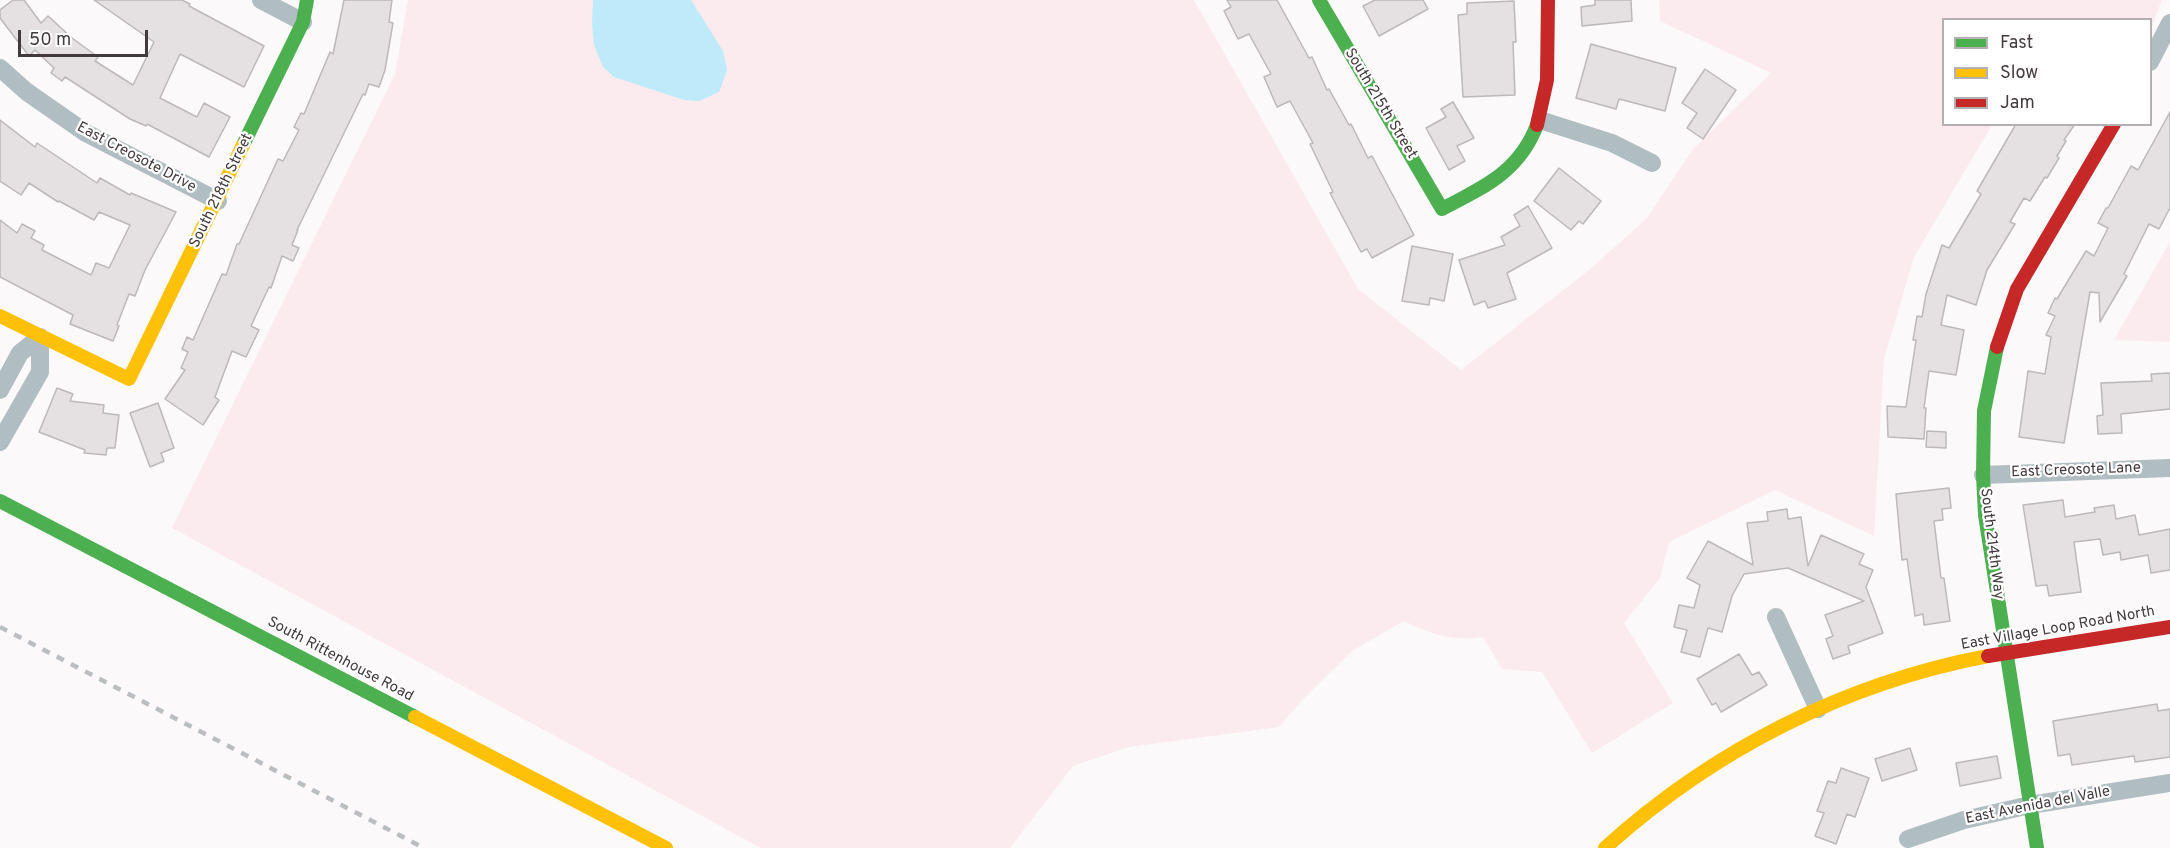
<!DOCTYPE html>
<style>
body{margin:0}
#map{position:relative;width:2170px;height:848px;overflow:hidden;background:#fcf9fa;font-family:Overpass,sans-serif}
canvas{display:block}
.legend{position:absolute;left:1942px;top:18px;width:210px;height:108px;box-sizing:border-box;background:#fff;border:2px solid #b4b0b1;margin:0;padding:8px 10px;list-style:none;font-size:18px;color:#433a3c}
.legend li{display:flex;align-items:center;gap:12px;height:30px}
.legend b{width:30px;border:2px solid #b4b0b1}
.scale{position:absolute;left:18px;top:30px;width:130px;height:27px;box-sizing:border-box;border:3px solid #433a3c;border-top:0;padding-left:8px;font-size:18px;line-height:21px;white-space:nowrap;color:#433a3c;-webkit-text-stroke:4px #fff;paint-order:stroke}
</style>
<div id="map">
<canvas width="2170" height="848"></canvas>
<ul class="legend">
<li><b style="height:8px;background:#4caf50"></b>Fast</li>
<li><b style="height:8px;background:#ffc107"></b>Slow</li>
<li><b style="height:8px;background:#c62828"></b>Jam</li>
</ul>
<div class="scale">50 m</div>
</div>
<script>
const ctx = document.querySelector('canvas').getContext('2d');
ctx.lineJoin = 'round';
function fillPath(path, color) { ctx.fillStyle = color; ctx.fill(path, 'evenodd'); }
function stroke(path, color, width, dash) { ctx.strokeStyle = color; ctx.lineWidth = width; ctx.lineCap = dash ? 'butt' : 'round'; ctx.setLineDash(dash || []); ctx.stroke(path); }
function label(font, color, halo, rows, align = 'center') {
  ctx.font = font + ' Overpass,sans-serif'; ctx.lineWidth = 4.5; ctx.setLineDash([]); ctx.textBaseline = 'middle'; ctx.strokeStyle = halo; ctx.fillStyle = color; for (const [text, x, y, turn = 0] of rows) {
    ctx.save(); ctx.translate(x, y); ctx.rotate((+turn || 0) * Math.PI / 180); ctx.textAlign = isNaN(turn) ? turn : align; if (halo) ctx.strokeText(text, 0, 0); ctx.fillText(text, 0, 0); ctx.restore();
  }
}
fillPath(new Path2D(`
 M408 0H1194L1358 289 1461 370 1589 270 1647 218 1693 149 1771 73 1660 21 1659 0H2162L2151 29 2150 20H1944V124L1992 125 1914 257 1884 359 1874 536 1775 490 1669 542 1660 578 1624 623 1673 703 1592 753 1542 672 1502 669 1483 637C1449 641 1433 635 1404 621L1352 651 1302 700 1279 727 1129 747 1073 766 1010 848H761L172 528 395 74Z
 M2170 242V342L2114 340Z`), '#fbebef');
fillPath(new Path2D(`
 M593 0H691L723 51 727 70 719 92 699 101 684 100 614 77 603 67 594 45 592 24Z`), '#beeafa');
const building = new Path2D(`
 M13 0H24L41 23 48 16 72 38 98 57 95 61 133 85 154 42 94 0H182L190 4 189 6 264 46 244 87 180 54 160 98 197 117 204 103 230 117 209 157 147 124 146 126 130 119 65 77 62 81 51 73 54 68 35 50 29 56 0 18V10Z
 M344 0H392L389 22 393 23 385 70 379 87 369 84 365 95 363 94 297 230H298L292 245 299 248 293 261 282 256 271 288 269 287 251 326 259 330 246 357 232 351 215 397 219 400 203 425 165 399 185 370 181 368 188 352 182 349 187 337 193 340 222 274 226 275 237 244H239L278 159 283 161 299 130 294 127 301 113 304 114 330 52 333 54Z
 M1227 0H1277L1309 58 1312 57 1327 90 1329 89 1349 125 1351 124 1368 158 1372 156 1414 235 1372 258 1367 249 1361 252 1330 193 1333 192 1310 144 1313 143 1290 101 1277 107 1264 77 1271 74 1249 34 1238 39 1224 11 1231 7Z
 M1375 0H1423L1428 9 1379 36 1363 6Z
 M1595 0H1631L1632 21 1582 26 1581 7 1595 5Z
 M1514 1 1516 42H1513L1515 95 1463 97 1458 15 1467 14V3Z
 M1591 44 1676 68 1665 111 1619 99 1616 109 1576 98Z
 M1705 69 1736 90 1703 139 1687 128 1697 113 1682 103Z
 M1453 102 1474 138 1457 146 1465 161 1449 170 1426 128 1446 117 1441 109Z
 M2170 112V208L2159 229 2149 224 2124 274 2127 276 2100 322 2099 293 2090 292 2064 443 2019 437 2028 371 2045 374 2051 337 2046 335 2055 316 2048 313 2055 298 2057 299 2086 251 2094 256 2108 228 2098 223 2106 208H2108L2131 166 2138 170Z
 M0 120 35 147 37 143 97 183 100 178 130 195 131 193 176 212 145 270 135 296 129 294 117 325 119 326 113 341 70 324 73 315 0 277V220L17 233 22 224 35 231 31 238 44 245 42 250 91 275 96 263 109 268 130 225 99 212 94 220 59 201 58 202 29 183 21 195 0 181Z
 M2016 124H2075L2064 140 2066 141 2057 156 2059 158 2047 178 2045 177 2030 201 2024 198 2010 222 2015 224 1987 270 1976 305 1947 295 1941 325 1964 330 1956 375 1929 371 1924 408H1926L1924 439 1888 437 1887 406 1906 407 1916 340H1913L1917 316 1922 317 1926 294 1942 245 1949 248 1981 194 1977 191Z
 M1559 168 1601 201 1583 224 1579 221 1571 230 1534 201Z
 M1528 206 1552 248 1507 273 1516 299 1488 308 1485 301 1474 305 1459 260 1505 245 1501 237 1520 226 1514 215Z
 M1412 246 1453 254 1444 301 1430 298 1429 305 1402 301Z
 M2170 373V409L2121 414 2122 433 2098 434 2097 416 2103 415 2101 383 2152 381 2151 374Z
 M57 388 73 394 70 401 104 405 103 413 119 415 115 448H107L106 455 84 453 85 450 39 432Z
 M158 403 174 448 161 453 164 461 150 467 130 413Z
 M1927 431 1946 432V448L1926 447Z
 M1949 488 1951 508 1942 509 1943 520 1934 521 1941 578H1944L1950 621 1924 625 1923 614 1915 616 1907 559 1902 560 1896 494Z
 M2063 500 2065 517 2095 512 2094 508 2114 505 2116 519 2135 515 2139 535 2170 529V570L2151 573 2148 555 2121 560 2120 552 2103 555 2100 539 2074 542 2081 592 2049 596 2047 585 2036 586 2023 505Z
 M1787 509 1788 519 1801 517 1808 566 1821 535 1864 554 1859 564 1873 570 1866 587 1883 633 1848 646 1850 653 1833 659 1826 639 1833 636 1825 615 1864 601 1788 568 1744 574 1732 596 1722 632 1708 628 1700 657 1681 652 1687 630 1674 627 1679 605 1694 608 1700 585 1687 578 1708 541 1753 565 1747 523 1768 521 1767 512Z
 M1739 654 1752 675 1759 672 1767 685 1721 712 1716 703 1712 705 1697 679Z
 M2157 704 2158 711 2170 709V757L2135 762 2134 756 2072 765 2070 754 2058 756 2053 721Z
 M1910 748 1917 770 1882 781 1875 759Z
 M1997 756 2001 778 1960 786 1956 763Z
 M1841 768 1869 778 1855 817 1847 814 1836 844 1815 836 1824 813 1817 811 1828 781 1836 783Z`);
fillPath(building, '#e5e0e1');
stroke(building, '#bdb8b9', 1.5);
stroke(new Path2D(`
 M261 0 303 22
 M2150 62 2170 23
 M0 68 27 92 86 133 218 201
 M1540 120 1612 143 1652 163
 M0 390 20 353 40 337
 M0 442 40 372V337
 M1983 475 2170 468
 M1776 617 1818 709
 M1908 839 1964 820 2030 805 2170 783`), '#b0bdc1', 18);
stroke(new Path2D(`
 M1319 0 1442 209C1484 187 1519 172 1537 125
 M243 145 303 22 307 0
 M1997 347 1984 411 1983 475 1985 515 2037 848
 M0 501 415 717`), '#4caf50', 14);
stroke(new Path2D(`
 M0 316 129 379 243 145
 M415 717 666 848
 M1605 848C1713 750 1845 683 1988 656`), '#ffc107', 14);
stroke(new Path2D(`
 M1537 125 1547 80 1548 0
 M1997 347 2017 289 2114 124
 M1988 656 2170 627`), '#c62828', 14);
stroke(new Path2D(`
 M0 627 424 848`), '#babec0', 4.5, [8, 8]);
label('15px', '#433a3c', '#fff', [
 ["South 215th Street",1380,104,59],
 ["East Creosote Drive",136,158,28],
 ["South 218th Street",222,191,-64],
 ["East Creosote Lane",2076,471,-2],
 ["South 214th Way",1991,544,83],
 ["East Village Loop Road North",2058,629,-10],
 ["South Rittenhouse Road",340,660,28],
 ["East Avenida del Valle",2038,806,-11]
]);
</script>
